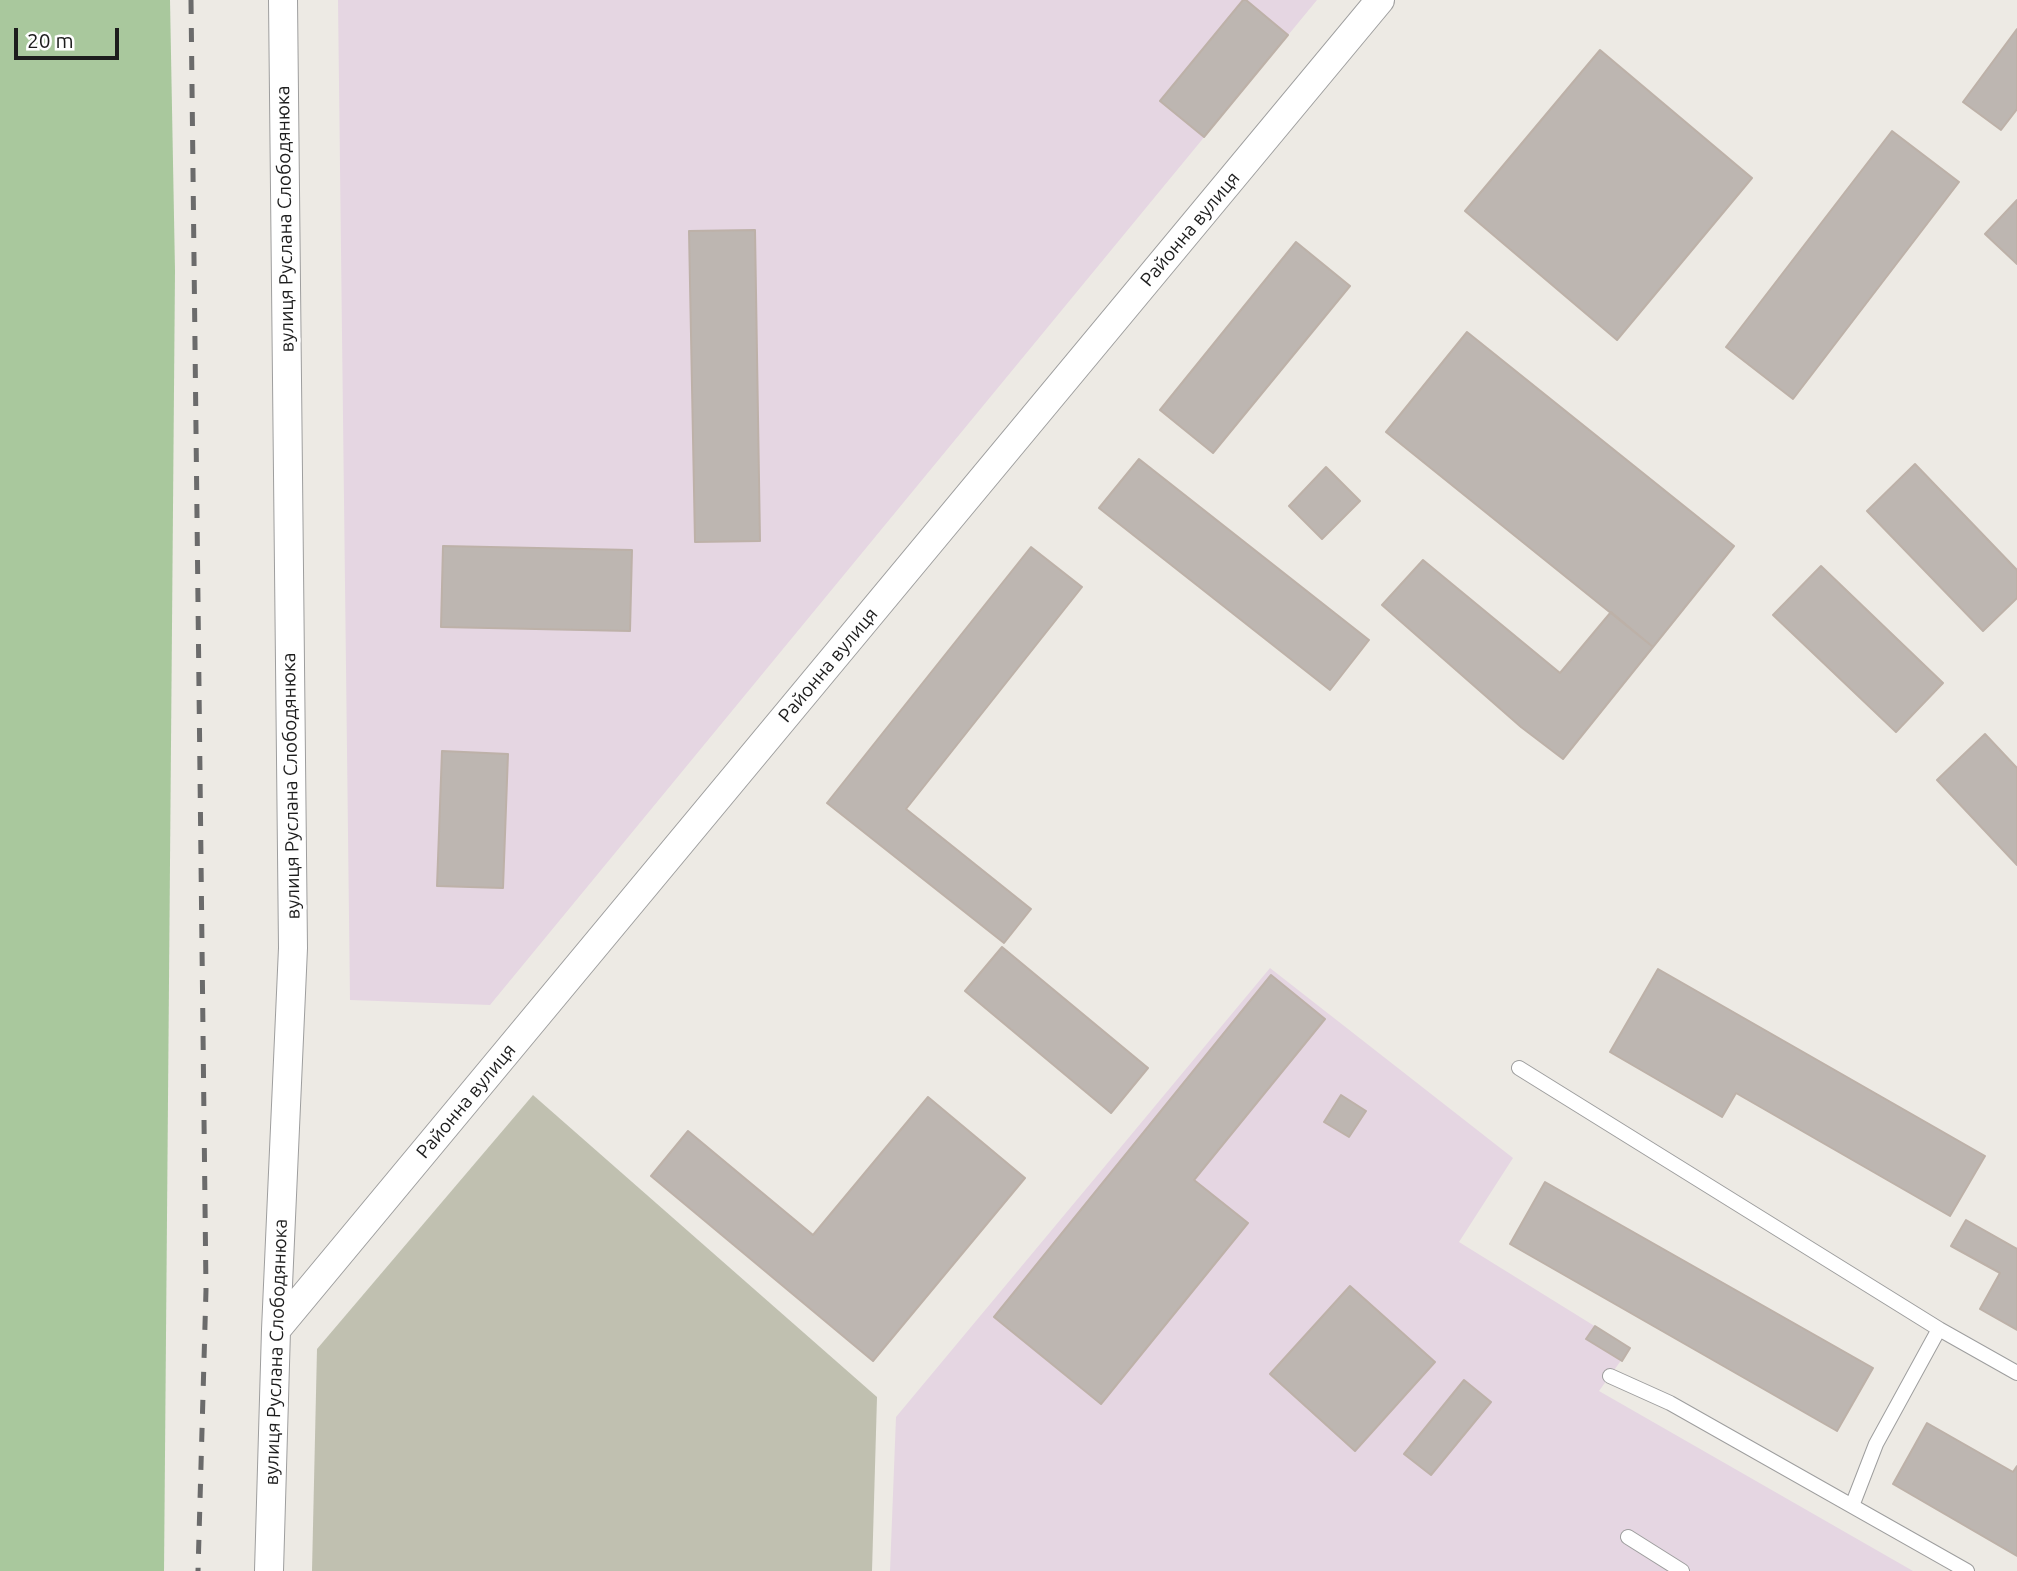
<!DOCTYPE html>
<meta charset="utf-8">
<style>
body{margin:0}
#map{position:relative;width:2017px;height:1571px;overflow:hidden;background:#edeae4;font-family:Ubuntu,sans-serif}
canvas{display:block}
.scale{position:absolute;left:14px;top:28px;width:105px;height:32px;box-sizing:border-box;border:4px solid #1d1d1d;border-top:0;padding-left:9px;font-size:21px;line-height:24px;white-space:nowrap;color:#1d1d1d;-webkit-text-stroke:5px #fff;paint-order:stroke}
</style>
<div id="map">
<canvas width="2017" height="1571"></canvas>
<div class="scale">20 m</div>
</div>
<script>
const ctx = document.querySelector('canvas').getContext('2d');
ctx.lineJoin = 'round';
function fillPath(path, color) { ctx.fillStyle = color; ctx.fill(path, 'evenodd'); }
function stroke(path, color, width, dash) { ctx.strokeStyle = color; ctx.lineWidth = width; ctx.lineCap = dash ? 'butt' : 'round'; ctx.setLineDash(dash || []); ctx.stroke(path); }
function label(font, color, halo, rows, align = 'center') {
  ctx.font = font + ' Ubuntu,sans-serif'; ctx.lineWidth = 7; ctx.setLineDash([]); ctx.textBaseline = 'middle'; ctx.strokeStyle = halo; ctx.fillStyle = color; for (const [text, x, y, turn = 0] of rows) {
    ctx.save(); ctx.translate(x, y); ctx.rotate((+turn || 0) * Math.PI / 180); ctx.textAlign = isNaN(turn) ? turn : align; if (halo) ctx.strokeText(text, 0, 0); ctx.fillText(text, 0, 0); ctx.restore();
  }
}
fillPath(new Path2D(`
 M338 0H1317L490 1005 350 1000Z
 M1270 968 1513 1158 1459 1242 1630 1348 1599 1391 1913 1571H890L896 1417Z`), '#e5d6e2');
fillPath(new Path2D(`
 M533 1095 877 1397 872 1571H312L317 1349Z`), '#c0c0b0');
fillPath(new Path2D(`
 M0 0H170L175 271 164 1571H0Z`), '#a9c89d');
const building = new Path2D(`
 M1243 0H1246L1288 35 1204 137 1160 101Z
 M2017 29V109L2001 130 1963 102Z
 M1600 50 1752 178 1617 340 1465 211Z
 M1892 131 1959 182 1793 399 1726 347Z
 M2017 200V264L1985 234Z
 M755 230 760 541 695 542 689 231Z
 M1296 242 1350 286 1213 453 1160 410Z
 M1467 332 1734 546 1653 647 1386 432Z
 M1139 459 1369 640 1330 690 1099 508Z
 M1915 464 2017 570V598L1983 631 1867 511Z
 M1326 467 1360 501 1322 539 1289 506Z
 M443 546 632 550 630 631 441 627Z
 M1031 547 1082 587 906 809 1031 909 1004 943 827 803Z
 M1423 560 1560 673 1611 612 1653 647 1563 759 1521 727 1382 605Z
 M1821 566 1943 683 1896 732 1773 615Z
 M1985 734 2017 768V865L1937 780Z
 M442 751 508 754 503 888 437 886Z
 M1002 947 1148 1068 1111 1113 965 991Z
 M1658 969 1985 1156 1950 1216 1736 1093 1722 1117 1610 1052Z
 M1271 975 1325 1019 1194 1180 1248 1223 1101 1404 994 1317Z
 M1341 1095 1366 1111 1349 1137 1324 1122Z
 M928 1097 1025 1178 873 1361 651 1176 688 1131 813 1235Z
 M1545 1182 1873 1368 1837 1431 1510 1244Z
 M1966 1220 2017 1249V1330L1980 1309 2000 1273 1951 1246Z
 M1350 1286 1435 1362 1355 1451 1270 1374Z
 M1595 1326 1630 1348 1622 1361 1586 1339Z
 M1464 1380 1491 1402 1431 1475 1404 1454Z
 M1927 1423 2013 1472 2017 1466V1556L1893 1484Z`);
fillPath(building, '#bdb6b1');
stroke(building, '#bdb1a8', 2);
const lane = new Path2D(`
 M1519 1068 1939 1329 1876 1444 1852 1506
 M1939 1329 2017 1373
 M1610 1376 1670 1403 1967 1571
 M1628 1537 1682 1571`);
const street = new Path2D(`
 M276 1330 1380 0
 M269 1571 276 1330 293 948 283 0`);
stroke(lane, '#9e9e9e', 16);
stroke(street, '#9e9e9e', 30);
stroke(lane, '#fff', 14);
stroke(street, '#fff', 28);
stroke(new Path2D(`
 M191 0 206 1290 198 1571`), '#6b6b6b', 5, [14, 14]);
label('19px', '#1d1d1d', '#fff', [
 ["вулиця Руслана Слободянюка",285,219,-91],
 ["Районна вулиця",1190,229,-50],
 ["Районна вулиця",828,665,-50],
 ["вулиця Руслана Слободянюка",291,786,-91],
 ["Районна вулиця",466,1101,-50],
 ["вулиця Руслана Слободянюка",276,1352,-88]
]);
</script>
